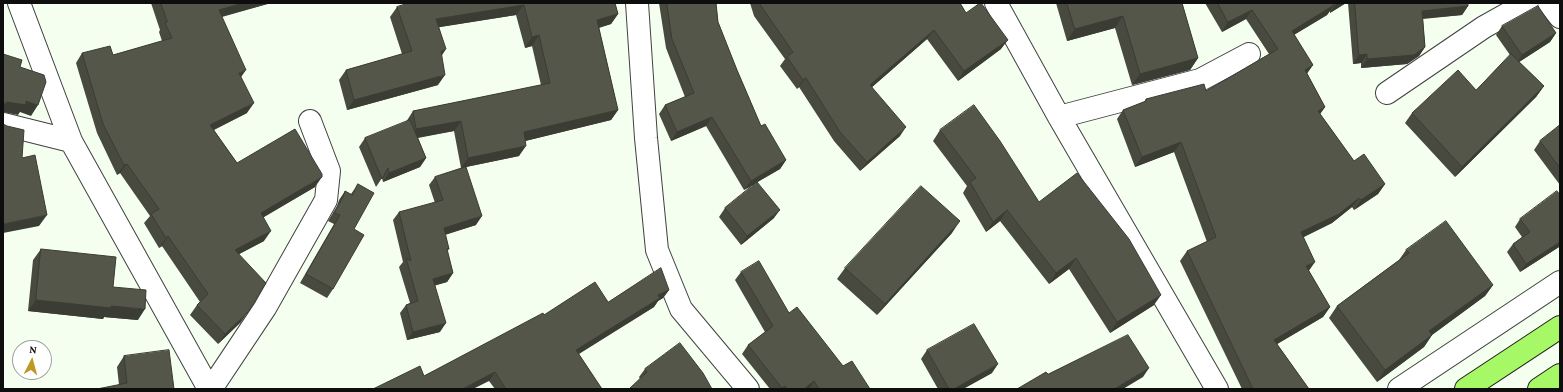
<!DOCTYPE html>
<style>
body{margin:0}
#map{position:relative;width:1563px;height:392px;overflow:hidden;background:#f5ffef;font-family:"Crimson Pro",serif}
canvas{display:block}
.frame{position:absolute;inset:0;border:4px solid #0e0e0e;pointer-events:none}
.north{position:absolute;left:12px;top:340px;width:40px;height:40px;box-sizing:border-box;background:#fff;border:1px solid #9f9f9f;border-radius:50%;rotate:6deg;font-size:11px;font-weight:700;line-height:16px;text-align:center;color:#0e0e0e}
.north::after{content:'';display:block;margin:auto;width:14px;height:18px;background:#be9926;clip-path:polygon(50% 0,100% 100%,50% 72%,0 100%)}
</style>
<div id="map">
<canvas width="1563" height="392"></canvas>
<div class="frame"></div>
<div class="north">N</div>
</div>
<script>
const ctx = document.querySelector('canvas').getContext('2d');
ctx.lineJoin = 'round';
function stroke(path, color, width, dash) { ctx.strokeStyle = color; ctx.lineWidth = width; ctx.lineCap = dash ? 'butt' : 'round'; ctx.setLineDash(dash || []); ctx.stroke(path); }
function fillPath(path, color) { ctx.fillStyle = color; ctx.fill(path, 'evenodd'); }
const minor = new Path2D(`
 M19 3 71 141 209 389
 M637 3 646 138 657 250 681 309 748 389
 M996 3 1059 117 1217 389
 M1549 3 1560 17
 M1387 93 1484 27 1527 3
 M1059 117 1200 80 1249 54
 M3 124 71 141
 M211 389 265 308 326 200 329 171 310 121
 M1399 389 1560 282`);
const major = new Path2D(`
 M1466 389 1560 327
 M1539 389 1560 375`);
stroke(minor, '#414141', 24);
stroke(major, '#1f1f1f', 24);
stroke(minor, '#fff', 22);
stroke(major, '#a6f866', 22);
fillPath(new Path2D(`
 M151 3H271L222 17 241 77 247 113 214 130 237 163 315 187 263 217 264 241 239 254 241 322 218 344 190 315 197 305 200 302 162 246 159 248 144 223 150 216 120 173 117 175 97 133 76 63 82 53 113 55 162 41 159 32 160 30Z
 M615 3 618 14 611 24 599 28 618 110 611 120 525 141 519 156 466 167 476 225 445 235 449 249 447 251 453 273 447 282 435 285 440 332 407 340 400 313 406 305 410 303 399 267 403 262 393 220 399 212 435 203 429 185 435 177 464 167 461 168 454 131 418 138 426 158 420 167 383 182 382 178 376 187 359 147 365 138 406 122 413 111 541 85 532 46 525 48 516 15 439 27 441 56 438 85 347 110 339 80 346 70 402 54 390 17 397 7Z
 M659 3H716L718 22 737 70 761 126 786 160 780 169 757 182 774 218 741 245 719 217 725 208 757 183 744 190 706 126 671 141 659 114 665 105 685 97 666 48Z
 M750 3H960L966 13 1001 49 958 81 927 39 872 87 900 136 860 171 834 141 799 87 797 89 780 66 785 59 754 16Z
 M1056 3H1182L1198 58 1190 70 1132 85 1115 28 1067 41Z
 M1205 3H1346L1330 13V11L1327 15 1294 35 1313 65 1307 73 1325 107 1320 114 1354 161 1385 184 1378 194 1354 210 1352 207 1332 223 1303 237 1309 271 1330 307 1323 317 1277 344 1309 389H1242L1180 261 1187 251 1207 242 1174 152 1135 167 1117 119 1123 110 1144 102 1146 99 1206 91 1269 54 1246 19 1222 32Z
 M1348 3H1468V6L1462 15 1423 19 1425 47 1419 56 1407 64 1361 68V63L1353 64Z
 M1502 26 1556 33 1550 42 1519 62 1544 86 1536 97 1455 177 1405 123 1412 113 1476 90 1510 55 1496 35Z
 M1560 125V185L1534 150 1540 141Z
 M940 130 1039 202 1154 305 1110 333 1069 269 1049 284 1000 221 986 232 963 193 967 186 933 141Z
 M358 184 354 229 333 289 327 298 300 283 334 224 328 221 337 206 339 200 345 191 351 194Z
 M1560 195V249L1559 247 1520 272 1507 252 1513 244 1522 237 1515 227 1520 219Z
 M952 233 877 315 837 279 845 268Z
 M41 249 113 287 138 320 104 317 103 319 28 311 33 260Z
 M1406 250 1493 285 1485 296 1432 335 1424 347 1377 382 1329 318 1337 306 1399 260Z
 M741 272 789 313 843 366 870 389H770L742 354 748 345 765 332 735 280Z
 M669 290 663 298 658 301 654 307 579 354 602 389H495L489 381 424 376 544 315Z
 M680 343 640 379 639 377 645 369Z
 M927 350 992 373 963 389H938L921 359Z
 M124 356 174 389 119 385 117 367Z`), '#484a40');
fillPath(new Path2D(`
 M243 3H271L212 19 219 10Z
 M1338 3H1346L1330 13 1336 4Z
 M524 5 516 15 428 29 436 19Z
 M1334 5 1327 15 1285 40 1292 31Z
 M1468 6 1462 15 1416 19 1422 11Z
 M1252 10 1246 19 1222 32 1228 22Z
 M618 14 611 24 590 30 597 20Z
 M1123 16 1115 28 1067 41 1075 29Z
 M934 30 927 39 863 95 870 85Z
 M1556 33 1550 42 1516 64 1522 55Z
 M539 35 532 46 525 48 532 37Z
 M1008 40 1001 49 958 81 964 71Z
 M1425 47 1419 56 1407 64 1361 68 1367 59Z
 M446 49 439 60 441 51Z
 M1367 54 1361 63 1353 64 1359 55Z
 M1198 58 1190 70 1132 85 1140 74Z
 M1313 65 1306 75 1305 70Z
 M246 70 239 80V73Z
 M445 75 438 85 347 110 354 100Z
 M806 78 799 87 797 89 803 80Z
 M1544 86 1536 97 1455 177 1462 167Z
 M26 101 38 105 31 116 20 112 18 115 3 112V104L7 102Z
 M254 103 247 113 203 135 210 125Z
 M1325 107 1318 117V111Z
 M618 110 611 120 517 143 524 132Z
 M712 117 706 126 671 141 677 132Z
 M461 121 454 131 409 139 416 129Z
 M906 127 900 136 860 171 867 162Z
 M1181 142 1174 152 1135 167 1142 157Z
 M526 146 519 156 461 168 468 158Z
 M426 158 420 167 383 182 389 173Z
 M786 160 780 169 744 190 751 181Z
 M127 164 120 173 117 175 124 165Z
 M322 177 315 187 254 223 261 213Z
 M1385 184 1378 194 1354 210 1361 200Z
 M1359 198 1352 207 1332 223 1294 242 1301 232Z
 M780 210 774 218 741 245 747 236Z
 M1007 210 1000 221 986 232 993 222Z
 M47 215 39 226 3 233V224Z
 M482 216 476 225 437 237 444 228Z
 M960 221 952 233 877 315 885 304Z
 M271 231 264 241 228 260 235 250Z
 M168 236 162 246 159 248 166 238Z
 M1560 242V245L1559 247 1520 272 1526 264Z
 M1076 258 1069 269 1049 284 1056 273Z
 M1315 262 1308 272 1306 266Z
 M453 273 447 282 427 288 433 279Z
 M1493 285 1485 296 1421 343 1429 331Z
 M669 290 663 298 658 301 654 307 570 359 576 350 658 295Z
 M1161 295 1154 305 1110 333 1117 322Z
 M36 300 111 306 145 309 138 320 104 317 103 319 28 311Z
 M1330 307 1323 317 1267 350 1274 340Z
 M248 312 241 322 218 344 225 334Z
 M446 323 440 332 407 340 413 332Z
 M1432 335 1424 347 1377 382 1385 370Z
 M998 364 992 373 963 389H954Z
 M1149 368 1143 377 1123 389H1114Z
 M495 372 489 381 473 389H462Z
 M814 381 809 389H804Z`), '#3b3c34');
const building = new Path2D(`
 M161 3H243L219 10 246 70 239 73 254 103 210 125 237 163 295 129 322 174V177L261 213 271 231 235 250 266 283 248 312 225 334 197 305 208 294 168 236 166 238 151 214 159 209 127 164 124 165 103 124 82 53 110 46 113 55 172 38 165 23 167 22Z
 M409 3H615L618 14 597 20 618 110 524 132 526 146 468 158 461 121 416 129 413 111 550 83 539 35 532 37 524 5 436 19 446 49 441 51 445 75 354 100 346 70 412 51 397 7Z
 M667 3H716L718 22 737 70 761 126 765 124 786 160 751 181 712 117 677 132 665 105 694 93 672 39Z
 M760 3H960L966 13 980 3H981L1008 40 964 71 934 30 870 85 906 127 867 162 840 132 806 78 803 80 787 57 793 52 761 6Z
 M1067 3H1182L1198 58 1140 74 1123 16 1075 29Z
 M1218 3H1333L1334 5 1292 31 1313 65 1305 70 1325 107 1318 111 1354 161 1364 154 1385 184 1361 200 1359 198 1339 214 1301 232 1315 262 1306 266 1330 307 1274 340 1309 389H1253L1187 251 1216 237 1181 142 1142 157 1123 110 1146 101V99L1204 84 1206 91 1278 49 1252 10 1228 22Z
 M1355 3H1468V6L1422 11 1425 47 1414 55 1367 59V54L1359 55Z
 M1538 6 1556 33 1522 55 1502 26Z
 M3 54 22 60 20 67 44 75 46 82 38 105 26 101V105L7 102 3 104Z
 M1511 54 1544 86 1462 167 1412 113 1458 70 1476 90Z
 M974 105 1000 141 1039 202 1077 173 1129 239 1161 295 1117 322 1076 258 1056 273 1007 210 993 222 970 182 976 178 940 130Z
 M410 120 426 158 389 173 388 168 382 179 365 138Z
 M3 124 7 126 24 130 22 158 35 155 47 215 3 224Z
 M1560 125V168L1540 141Z
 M466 167 482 216 444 228 449 249H447L453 273 433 279 446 323 413 332 406 305 418 301 406 258 411 261 399 212 443 200 435 177Z
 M757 182 780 210 747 236 725 208Z
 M358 184 374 193 354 229 364 235 333 289 306 274 340 215 334 213 343 197 345 191 352 195Z
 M921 186 960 221 885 304 845 268Z
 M1557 191 1560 195V242L1526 264 1513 244 1530 232 1520 219Z
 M1446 221 1493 285 1429 331 1432 335 1385 370 1337 306 1409 253 1406 250Z
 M41 249 116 257 113 287 146 290 145 309 111 306V308L36 300Z
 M759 261 789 313 797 307 843 366 852 361 870 389H819L814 381 804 389H787L785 386 782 388 748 345 773 326 741 272Z
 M661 268 669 290 658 295 660 298 576 350 602 389H506L495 372 462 389H373L420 366 424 376 543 313 544 315 595 282 608 302Z
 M974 324 998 364 954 389H949L927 350Z
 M1128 335 1149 368 1114 389H1017L1046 372 1048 374Z
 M680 343 703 373 712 389H629L647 372 645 369Z
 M169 350 174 389H97L127 383 124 356Z`);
fillPath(building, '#54564a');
stroke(building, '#3b3c34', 1);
</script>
